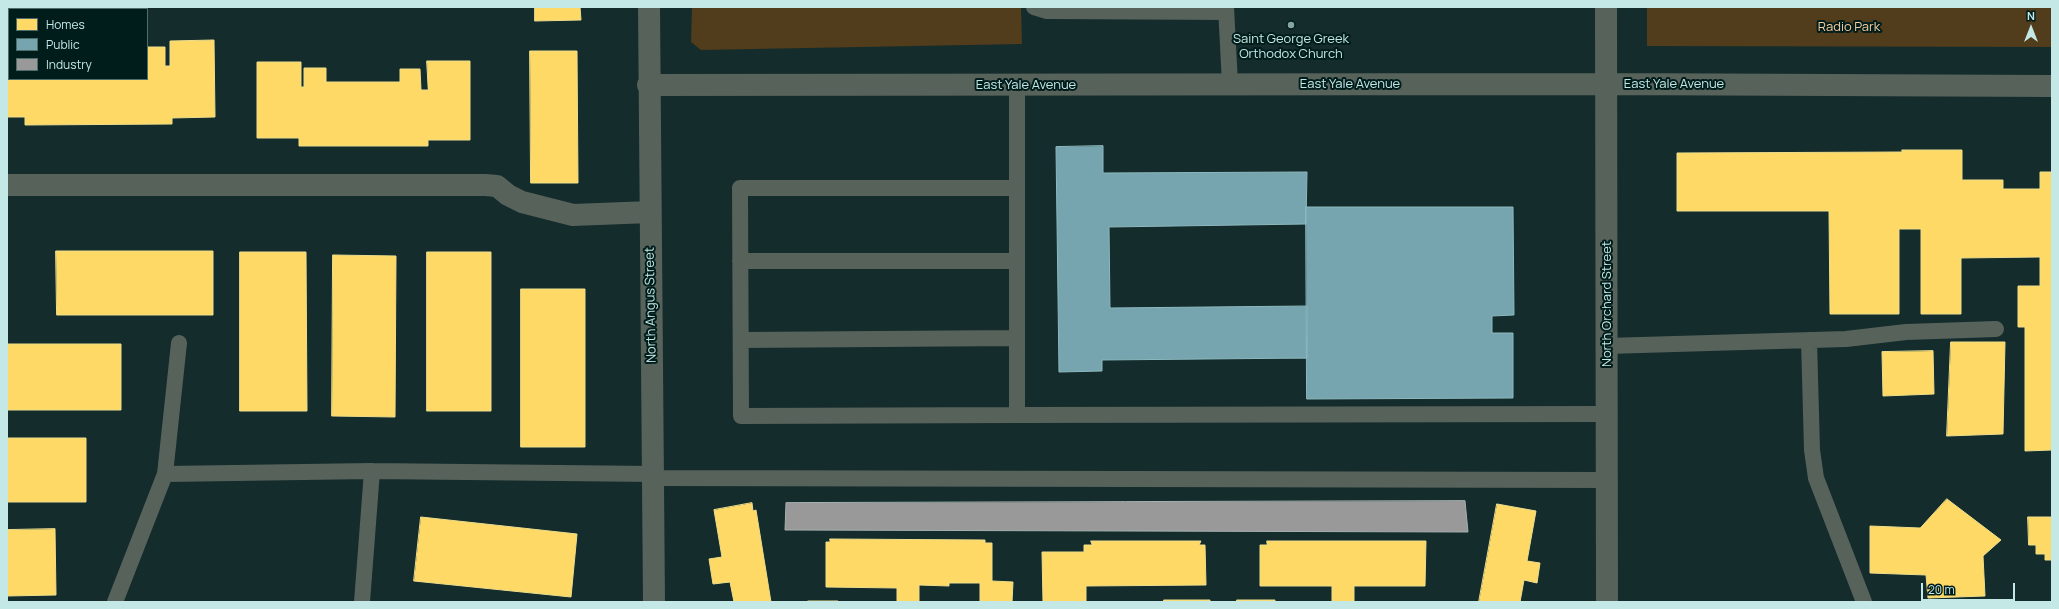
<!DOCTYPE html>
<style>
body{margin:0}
#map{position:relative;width:2059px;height:609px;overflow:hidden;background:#142c2b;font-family:Manrope,sans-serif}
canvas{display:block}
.frame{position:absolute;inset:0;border:8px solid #c3e8e5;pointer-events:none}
.legend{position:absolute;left:8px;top:8px;width:140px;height:72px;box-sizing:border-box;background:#001d1b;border:1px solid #4e6e6c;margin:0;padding:5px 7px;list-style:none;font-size:12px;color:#c3e8e5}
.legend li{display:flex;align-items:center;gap:8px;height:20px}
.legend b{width:20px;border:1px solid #4e6e6c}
.north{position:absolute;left:2011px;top:8px;width:40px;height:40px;-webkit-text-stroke:3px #001d1b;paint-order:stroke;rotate:0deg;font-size:11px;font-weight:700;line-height:16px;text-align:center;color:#c3e8e5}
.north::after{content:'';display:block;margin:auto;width:14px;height:18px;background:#c3e8e5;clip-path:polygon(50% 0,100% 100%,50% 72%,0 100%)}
.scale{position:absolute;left:1921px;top:583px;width:94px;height:18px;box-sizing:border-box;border:2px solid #c3e8e5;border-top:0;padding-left:5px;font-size:12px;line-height:14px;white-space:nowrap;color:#c3e8e5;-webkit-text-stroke:3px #001d1b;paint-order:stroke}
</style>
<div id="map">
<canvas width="2059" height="609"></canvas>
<div class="frame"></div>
<ul class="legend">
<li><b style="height:11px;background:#ffd966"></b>Homes</li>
<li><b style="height:11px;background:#76a5af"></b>Public</li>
<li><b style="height:11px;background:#999"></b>Industry</li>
</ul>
<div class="north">N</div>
<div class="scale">20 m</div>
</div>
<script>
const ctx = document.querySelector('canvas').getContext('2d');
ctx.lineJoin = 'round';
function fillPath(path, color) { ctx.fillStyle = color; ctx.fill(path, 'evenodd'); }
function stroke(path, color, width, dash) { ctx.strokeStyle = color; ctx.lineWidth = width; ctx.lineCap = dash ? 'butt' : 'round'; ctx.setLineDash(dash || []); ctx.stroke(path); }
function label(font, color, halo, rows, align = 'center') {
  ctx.font = font + ' Manrope,sans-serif'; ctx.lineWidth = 4; ctx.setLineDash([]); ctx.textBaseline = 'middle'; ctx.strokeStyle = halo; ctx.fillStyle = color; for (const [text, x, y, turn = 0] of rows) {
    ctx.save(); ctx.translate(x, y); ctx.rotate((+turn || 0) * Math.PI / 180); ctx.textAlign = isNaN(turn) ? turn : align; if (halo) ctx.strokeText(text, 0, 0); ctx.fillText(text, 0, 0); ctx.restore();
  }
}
fillPath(new Path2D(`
 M692 7H1021L1022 44 701 50 691 42Z
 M1647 7H2052V47L1647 46Z`), '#513c1c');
const homes = new Path2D(`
 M535 7H580L581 20 535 21Z
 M7 39H9V79H147V47H165V66H170V41L214 40 215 117 172 118V124L25 125V117H7Z
 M530 51H577L578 183H531Z
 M427 61H470V140H428V146H299V138H257V62H301V87H304V68H326V82H400V69H420L421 90H428Z
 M1902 150H1962V180H2003V189H2040V172H2052V450L2025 451V327H2018V286H2040V257L1961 258V314H1921V229H1899V314H1830L1829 211H1677V153L1902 152Z
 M56 251H213V315H57Z
 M240 252H306L307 411H240Z
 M427 252H491V411H427Z
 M333 255 396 256 395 417 332 416Z
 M521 289H585V447H521Z
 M1951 342H2005L2003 434 1947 436Z
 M7 344H121V410H7Z
 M1933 351 1934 394 1883 396 1882 352Z
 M7 438H86V502H7Z
 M1947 499 2001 540 1983 556 1985 596 1928 598 1926 575 1870 573V526L1920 528Z
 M752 503 753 511 756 510 771 602H734L730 582 713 584 709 559 722 557 714 510Z
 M1497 504 1536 511 1527 561 1540 563 1537 583 1524 580 1520 602H1479Z
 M421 517 577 534 571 597 414 581Z
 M2028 517H2052V560H2045V554H2036V545H2029Z
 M55 529 56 595 7 596V530Z
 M830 539 985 540V543H992V581L1013 582 1012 602H980V583H949V586L919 585V602H897V588L826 587V542H830Z
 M1091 541H1201L1199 545H1205L1206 585 1086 586V602H1043L1042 552H1084V545H1092Z
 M1267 541H1426L1425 586H1354V602H1332V586H1260V545H1267Z
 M1164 600H1210V602H1164Z
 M1237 600H1275V602H1237Z
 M808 601H838V602H808Z`);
fillPath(homes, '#ffd966');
stroke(homes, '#edde8c', 1);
const public = new Path2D(`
 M1103 146V173L1307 172 1306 224 1109 227 1110 308 1307 306V358L1102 360V371L1059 372 1056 147Z
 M1306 207H1513L1514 315 1492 316V333H1513V398L1307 399Z`);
fillPath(public, '#76a5af');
stroke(public, '#8db9bf', 1);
const industry = new Path2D(`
 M1465 501 1468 532 785 530 786 503Z`);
fillPath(industry, '#999');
stroke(industry, '#a6b1b0', 1);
stroke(new Path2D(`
 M1034 7 1047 11 1226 12
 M1226 7 1230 84
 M1017 85V415L1607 414
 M1017 188H740L741 416 1017 415
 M740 261H1017
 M741 340 1017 338
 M1809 340 1812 450 1816 478 1864 602
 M1607 346 1846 339 1906 332 1996 329
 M165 474 179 343
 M653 478 1607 480
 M115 602 165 474 372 471 653 474
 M362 602 372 471`), '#57625b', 16);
stroke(new Path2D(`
 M649 7 654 602
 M1606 7 1607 602
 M648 85 1607 84 2052 86
 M7 185H485L497 186 508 195 522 202 573 215 650 212`), '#57625b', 22);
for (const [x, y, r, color] of [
 [1291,25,4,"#86a6a4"]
]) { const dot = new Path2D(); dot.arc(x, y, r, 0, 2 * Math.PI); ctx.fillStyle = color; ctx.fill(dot); stroke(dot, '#001d1b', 1.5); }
label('13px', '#f6cc9e', '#001d1b', [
 ["Radio Park",1849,27]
]);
label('13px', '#c3e8e5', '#001d1b', [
 ["Saint George Greek",1291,39],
 ["Orthodox Church",1291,54]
]);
label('13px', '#c3e8e5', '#001d1b', [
 ["East Yale Avenue",1350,84],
 ["East Yale Avenue",1674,84],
 ["East Yale Avenue",1026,85],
 ["North Orchard Street",1607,304,-90],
 ["North Angus Street",651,305,-91]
]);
</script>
